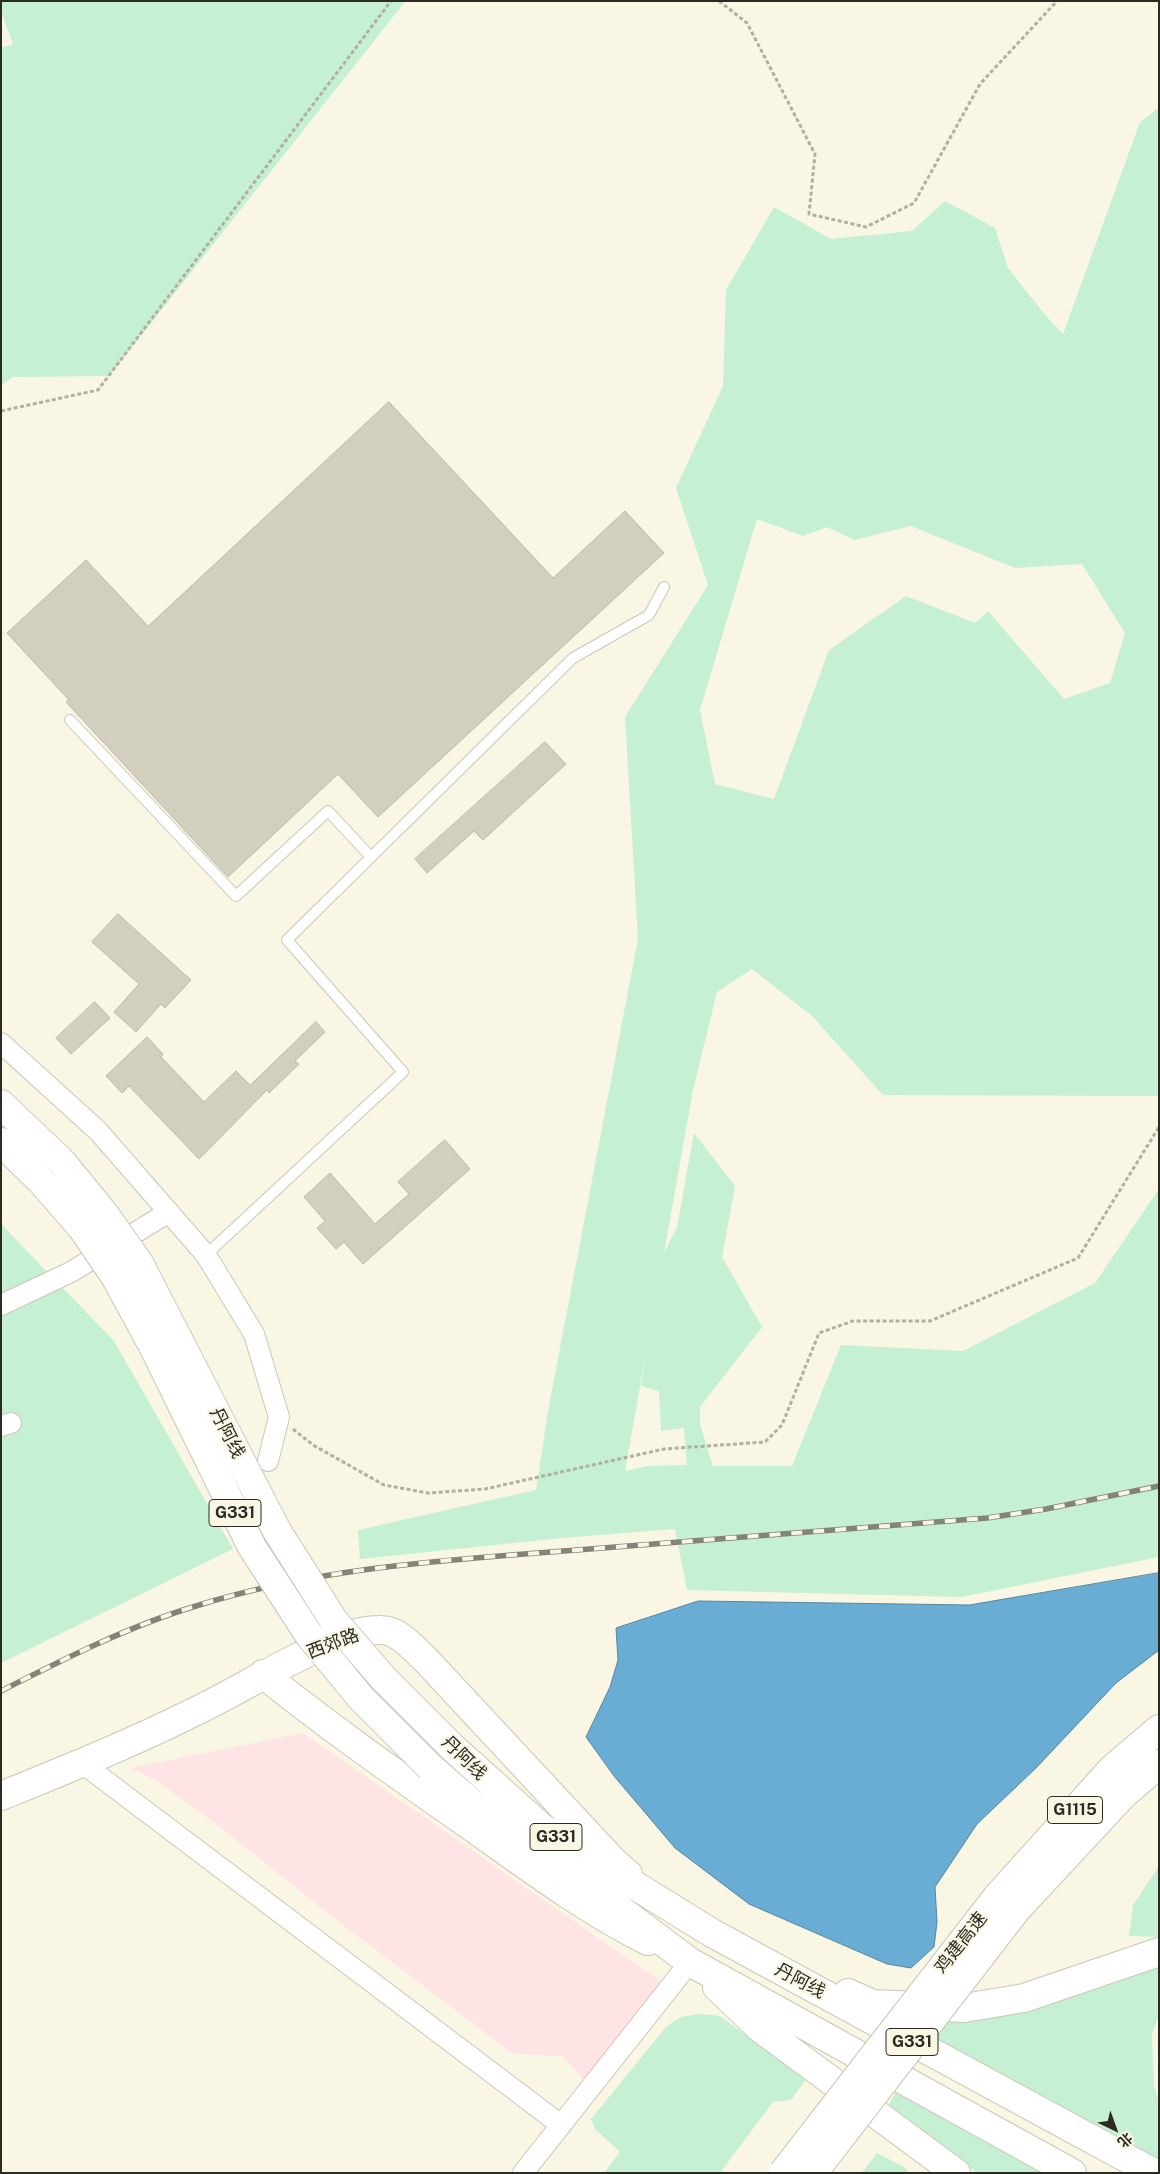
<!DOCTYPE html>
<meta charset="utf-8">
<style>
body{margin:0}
#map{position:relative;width:1160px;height:2174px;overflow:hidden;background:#f9f6e4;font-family:"Public Sans","Noto Sans SC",sans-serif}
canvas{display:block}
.frame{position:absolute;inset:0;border:2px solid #2b2a23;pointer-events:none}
.north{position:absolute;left:1090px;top:2104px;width:50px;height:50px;-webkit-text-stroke:4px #f9f6e4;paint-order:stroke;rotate:138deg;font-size:14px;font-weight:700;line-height:20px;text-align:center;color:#2b2a23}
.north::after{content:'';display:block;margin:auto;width:18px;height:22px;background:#2b2a23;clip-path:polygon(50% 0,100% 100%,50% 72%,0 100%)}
</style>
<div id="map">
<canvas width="1160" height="2174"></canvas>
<div class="frame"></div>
<div class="north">北</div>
</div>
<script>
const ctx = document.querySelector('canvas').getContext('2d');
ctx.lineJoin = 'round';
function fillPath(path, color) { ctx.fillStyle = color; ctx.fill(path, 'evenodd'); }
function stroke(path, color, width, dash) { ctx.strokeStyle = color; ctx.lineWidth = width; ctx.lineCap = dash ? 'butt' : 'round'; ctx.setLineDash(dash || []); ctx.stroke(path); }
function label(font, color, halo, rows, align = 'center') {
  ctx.font = font + ' "Public Sans","Noto Sans SC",sans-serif'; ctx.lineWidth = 4.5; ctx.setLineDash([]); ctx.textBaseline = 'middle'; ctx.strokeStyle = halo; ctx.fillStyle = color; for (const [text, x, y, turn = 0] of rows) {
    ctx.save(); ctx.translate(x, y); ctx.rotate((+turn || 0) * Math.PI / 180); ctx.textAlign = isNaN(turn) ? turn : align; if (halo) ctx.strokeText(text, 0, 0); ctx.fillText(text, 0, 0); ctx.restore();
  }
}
fillPath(new Path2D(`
 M303 1733 666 1985 585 2081 562 2056 513 2054 334 1918 211 1820 157 1781 130 1768Z`), '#ffe4e5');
fillPath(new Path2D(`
 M1 1H402L404 3 109 376 13 377 1 385V48L13 44 1 11Z
 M1159 108V1096L883 1095 812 1016 752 969 717 992 693 1090 664 1253 677 1227 694 1133 735 1186 722 1257 762 1327 700 1407V1424L713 1466H792L841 1345 963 1351 1095 1283 1159 1189V1557L962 1597 687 1590 675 1529 562 1538 360 1559 358 1530 536 1490 548 1411 638 939 625 717 708 585 676 488 723 386 726 290 774 207 831 239 912 231 945 201 995 228 1008 268 1046 316 1063 334 1140 122ZM757 519 803 536 827 527 854 540 911 526 1015 568 1082 564 1125 633 1110 683 1064 699 988 611 975 623 906 596 829 650 774 799 715 784 700 710ZM647 1347 641 1386 659 1391 661 1431 684 1428 687 1465 649 1466 625 1471Z
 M1 1224 114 1341 233 1549 1 1663Z
 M1159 1866V1937L1129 1936 1133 1905Z
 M1159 1962V2015L1152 2034 1154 2086 1159 2101V2168L930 2040 946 2018Z
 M700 2014 720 2016 806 2079 791 2100 773 2102 720 2173H604L620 2152 595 2129 591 2119 666 2027 681 2017Z
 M897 2090 1041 2173H977L888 2106Z
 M877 2153 906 2168 908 2173H862Z`), '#c5f0d3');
const water = new Path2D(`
 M1159 1573V1650L1116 1683 1036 1768 977 1824 935 1887 937 1922 934 1947 911 1968 887 1964 749 1904 675 1848 614 1776 586 1737 610 1687 618 1660 616 1628 698 1601 969 1605Z`);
fillPath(water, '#69add4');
stroke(water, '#56869f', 1);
const building = new Path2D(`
 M389 402 553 578 625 511 664 553 378 817 338 774 228 877 66 702 69 700 7 633 86 560 148 626Z
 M545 742 566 764 483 840 474 831 427 873 415 859Z
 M118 914 191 980 165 1008 161 1004 136 1032 114 1012 139 984 92 942Z
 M95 1002 110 1018 71 1054 56 1038Z
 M316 1022 325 1032 295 1061 299 1064 269 1093 267 1090 199 1159 129 1086 122 1093 106 1076 147 1037 163 1054 161 1057 204 1102 236 1071 250 1085Z
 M445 1140 470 1169 363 1264 344 1242 336 1249 317 1228 325 1221 304 1197 330 1173 375 1224 409 1194 398 1182Z`);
fillPath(building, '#d2cfbe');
stroke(building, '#bcb8a7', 1);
const lane = new Path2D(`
 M70 720 236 896 328 811 371 857
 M206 1255 403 1072 287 940 573 658 649 615 664 587`);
const street = new Path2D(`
 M1 1043 98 1131 206 1255 254 1334 279 1417 268 1461
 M1 1305 71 1272 169 1212
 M1 1426 11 1423
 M82 1763 561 2125
 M523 2173 690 1962`);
const primary = new Path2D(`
 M263 1674C330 1728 399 1776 469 1825 527 1866 584 1909 648 1941
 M1 1796C65 1770 130 1744 192 1713 230 1695 265 1673 303 1655 327 1643 354 1629 382 1630 398 1630 413 1648 425 1659L613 1861 628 1874`);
const highway = new Path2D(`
 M1 1104 62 1162 106 1216
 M1 1142 41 1181 82 1228
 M452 1747 542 1828 712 1933 1154 2173
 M430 1767 473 1804 562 1866 690 1962 1072 2173
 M997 1897 1111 1770 1159 1729
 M1017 1909 1124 1794 1159 1764
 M717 1987 760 2028 956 2173
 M848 1993 873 2004 964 2008 1024 1998 1159 1952`);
stroke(lane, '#cbc7b6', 12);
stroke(street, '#cbc7b6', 22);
stroke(primary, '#cbc7b6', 30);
stroke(highway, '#cbc7b6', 30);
stroke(new Path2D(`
 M719 1 747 23 815 154 809 214 866 227 914 203 980 84 1057 1
 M1 411 98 390 391 1
 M293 1429 313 1445 384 1485 428 1493 485 1489 664 1449 765 1442 782 1425 819 1333 853 1321H930L1078 1258 1159 1127`), '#b2afa1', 3, [4, 2.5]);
stroke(lane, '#fff', 10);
stroke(street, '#fff', 20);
stroke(primary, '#fff', 28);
stroke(highway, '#fff', 28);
const rail = new Path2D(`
 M1 1691C64 1659 129 1626 196 1606 320 1567 449 1560 577 1550 714 1539 850 1529 987 1518L1046 1509 1159 1486`);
stroke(rail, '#848377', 5.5);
stroke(rail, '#f9f6e4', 4, [11]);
const highwayBridge = new Path2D(`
 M106 1216 139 1263 277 1531 334 1621 384 1679 452 1747
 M82 1228 116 1278 154 1348 252 1547 309 1635 361 1698 430 1767
 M783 2173 997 1897
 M813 2173 1017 1909`);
stroke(highwayBridge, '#cbc7b6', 30, []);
stroke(highwayBridge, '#fff', 28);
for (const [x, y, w] of [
 [235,1513,52],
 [1075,1810,55],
 [556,1837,52],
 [912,2042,52]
]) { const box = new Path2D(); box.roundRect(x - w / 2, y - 13.5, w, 27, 4); ctx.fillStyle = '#f9f6e4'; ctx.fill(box); stroke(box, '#2b2a23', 1); }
label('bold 16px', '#2b2a23', null, [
 ["G331",235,1513],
 ["G1115",1075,1810],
 ["G331",556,1837],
 ["G331",912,2042]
]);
label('18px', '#2b2a23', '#f9f6e4', [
 ["丹阿线",227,1433,63],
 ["西郊路",333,1644,-21],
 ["丹阿线",464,1758,44],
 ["鸡建高速",961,1943,-52],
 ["丹阿线",800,1981,28]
]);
</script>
